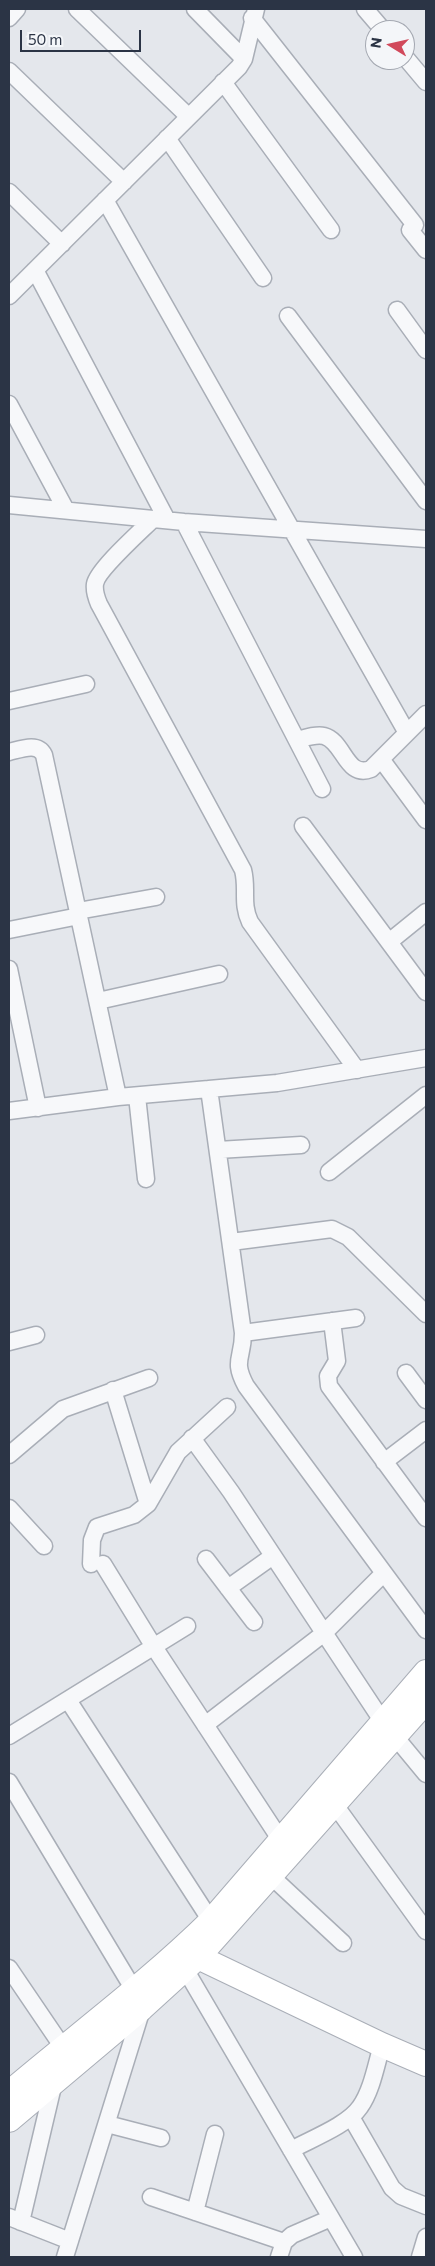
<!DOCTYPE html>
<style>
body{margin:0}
#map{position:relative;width:435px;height:2266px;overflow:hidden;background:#e4e7ec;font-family:Commissioner,sans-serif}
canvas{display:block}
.frame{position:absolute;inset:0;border:10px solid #2b3445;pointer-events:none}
.north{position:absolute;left:365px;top:20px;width:50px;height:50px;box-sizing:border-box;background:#f4f6f9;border:1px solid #a4a8b1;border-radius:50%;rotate:279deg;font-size:14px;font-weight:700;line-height:20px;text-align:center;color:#2b3445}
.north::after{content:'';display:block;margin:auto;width:18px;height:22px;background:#d1495b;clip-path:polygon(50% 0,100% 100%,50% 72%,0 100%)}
.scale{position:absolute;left:20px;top:30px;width:121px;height:22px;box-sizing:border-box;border:2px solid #2b3445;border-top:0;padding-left:6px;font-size:15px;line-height:18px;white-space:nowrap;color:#2b3445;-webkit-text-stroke:4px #f4f6f9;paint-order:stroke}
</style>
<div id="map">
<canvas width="435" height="2266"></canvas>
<div class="frame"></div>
<div class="north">N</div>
<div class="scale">50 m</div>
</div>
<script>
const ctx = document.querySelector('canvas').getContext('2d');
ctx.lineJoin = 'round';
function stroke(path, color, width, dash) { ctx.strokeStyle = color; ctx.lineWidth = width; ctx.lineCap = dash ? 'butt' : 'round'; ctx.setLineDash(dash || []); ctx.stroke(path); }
const street = new Path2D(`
 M77 9 189 117
 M195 9 244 59
 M365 9 383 30
 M9 18 17 9
 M252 18 415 225
 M405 57 426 82
 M9 71 124 182
 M223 82 331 230
 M167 138 263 278
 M9 192 62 244
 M105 200 407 733
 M410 230 426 250
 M35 270 167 520
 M9 296 239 67 244 59 256 9
 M397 310 426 350
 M288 316 426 501
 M9 404 66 510
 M9 505 184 522 426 539
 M153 519C141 531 97 570 95 584 94 591 96 597 99 604L243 870C248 889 241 903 250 922L357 1070
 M184 522 322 789
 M9 701 86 684
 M297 740C305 738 315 734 324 736 344 741 346 779 371 769L426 714
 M9 752C21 749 38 742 44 755L118 1097
 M381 759 426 820
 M303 826 426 992
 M78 911 156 897
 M9 930 79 916
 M389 942 426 912
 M9 969 38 1108
 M98 1001 219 974
 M209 1089 243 1333C243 1359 232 1360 246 1386L426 1630
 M137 1096 146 1179
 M9 1111 118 1097 277 1083 426 1058
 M218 1150 301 1145
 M329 1172 426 1095
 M231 1242 332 1229 348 1237 426 1314
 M332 1321 337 1361 328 1376 329 1386 426 1518
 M243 1333 356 1318
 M9 1342 36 1335
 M406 1373 426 1400
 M113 1390 148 1504
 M192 1438 231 1492 383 1722 426 1774
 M9 1455 63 1409 149 1378
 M384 1462 426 1430
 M9 1508 44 1546
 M206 1559 254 1622
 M91 1564 92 1540 97 1527 134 1515 148 1504 178 1452 227 1407
 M103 1564 154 1647 280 1839
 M228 1588 273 1556
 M68 1700 211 1921
 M205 1725 323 1634 384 1573
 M9 1736 187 1626
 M9 1782 134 1990
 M335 1805 426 1931
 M272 1877 343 1943
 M9 1968 64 2049
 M185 1969 354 2257
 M351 2117 392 2188 401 2196 426 2206
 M107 2124 161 2138
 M291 2150C311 2139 348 2125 360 2107 372 2090 376 2065 382 2045
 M151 2197 284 2242
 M195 2212 215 2134
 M9 2217 70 2241
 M21 2222 54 2082
 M65 2257 142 2009
 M279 2257 284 2242 292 2235 331 2218
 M420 2257 426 2237`);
const secondary = new Path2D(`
 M187 1946 198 1957 382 2045 426 2064
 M9 2093C76 2036 148 1983 211 1921L426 1672
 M9 2120 142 2008 198 1957 426 1701`);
stroke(street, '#a9aeb7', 19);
stroke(secondary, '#a9aeb7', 26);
stroke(street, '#f7f8fa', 16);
stroke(secondary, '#fff', 24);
</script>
